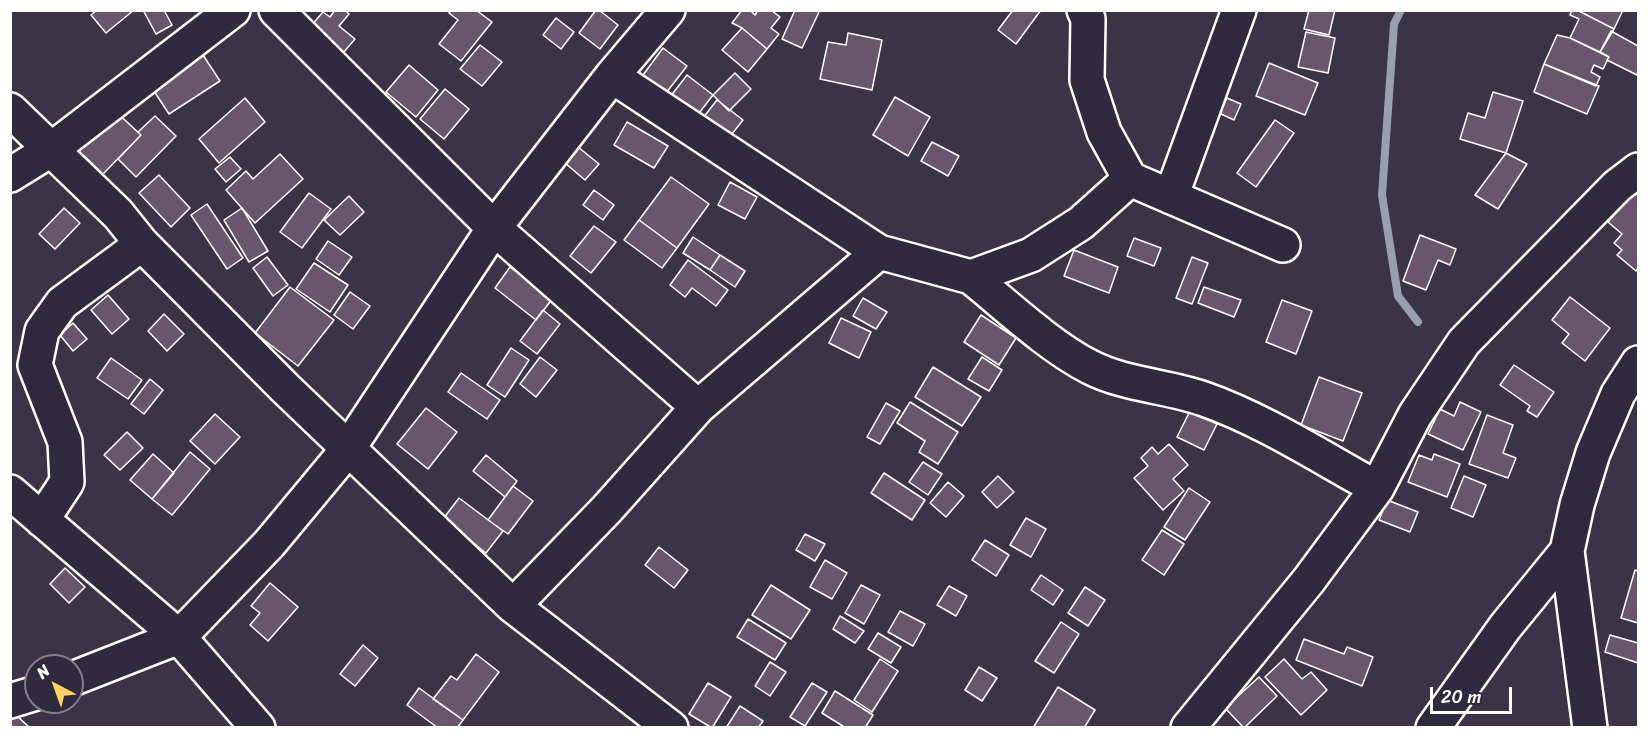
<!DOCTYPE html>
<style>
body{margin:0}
#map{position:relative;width:1649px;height:738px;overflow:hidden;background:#3b3346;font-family:Sriracha,sans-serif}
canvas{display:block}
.frame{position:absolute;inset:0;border:12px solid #fff;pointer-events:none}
.north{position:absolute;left:24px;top:654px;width:60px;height:60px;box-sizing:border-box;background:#2f2a3d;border:2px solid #827f8b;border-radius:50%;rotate:319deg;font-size:16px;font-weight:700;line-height:24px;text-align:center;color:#fff}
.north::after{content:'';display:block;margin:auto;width:21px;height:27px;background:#ffd166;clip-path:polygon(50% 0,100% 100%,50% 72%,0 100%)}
.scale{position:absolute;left:1430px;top:687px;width:82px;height:27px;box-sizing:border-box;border:3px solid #fff;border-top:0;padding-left:8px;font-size:18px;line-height:21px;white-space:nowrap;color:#fff;-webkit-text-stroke:4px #2f2a3d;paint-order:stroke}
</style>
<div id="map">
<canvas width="1649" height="738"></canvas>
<div class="frame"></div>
<div class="north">N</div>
<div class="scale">20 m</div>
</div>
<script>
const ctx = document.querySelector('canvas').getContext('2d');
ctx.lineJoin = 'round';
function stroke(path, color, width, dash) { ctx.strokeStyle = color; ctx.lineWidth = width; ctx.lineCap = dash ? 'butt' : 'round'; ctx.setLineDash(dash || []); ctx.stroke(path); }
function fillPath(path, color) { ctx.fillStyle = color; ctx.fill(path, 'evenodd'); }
stroke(new Path2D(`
 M1401 10 1394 24 1382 195 1398 296 1418 322`), '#98a0b0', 8);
const building = new Path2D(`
 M97 10H134L106 33 91 15Z
 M143 10H164L172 25 156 34Z
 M335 10H345L349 14 339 26 355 39 343 53 310 27 323 12 330 17Z
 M451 10H476L492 22 461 61 439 44 458 20 449 13Z
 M596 10H599L618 25 600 49 579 33Z
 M742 10H750L755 15 758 10H771L780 17 771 28 779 34 767 49 742 28 732 23Z
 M795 10H820L802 48 782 39Z
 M1013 10H1041L1016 44 998 30Z
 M1309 10H1335L1329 35 1304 29Z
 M1572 10H1577L1614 29 1600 52 1570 38 1579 19 1570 15Z
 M1577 10H1623L1614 29Z
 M556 18 574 32 561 49 543 35Z
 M742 28 767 49 748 72 722 50Z
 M1611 31 1638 46V71L1637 75 1607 60 1609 57 1600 52Z
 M1306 32 1335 38 1328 73 1298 67Z
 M848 33 882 40 872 90 820 79 828 42 846 45Z
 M1557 35 1570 38 1609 57 1603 69 1594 65 1591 72 1600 77 1596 86 1544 64Z
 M480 45 502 62 482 86 460 69Z
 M663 48 687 66 666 93 643 75Z
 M203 55 220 81 169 114 152 88Z
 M1269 63 1318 83 1305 115 1256 96Z
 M1544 64 1599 86 1587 114 1534 92Z
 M409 65 438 90 416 117 386 92Z
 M735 73 751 89 729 111 713 95Z
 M687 75 713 95 696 117 670 97Z
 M445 89 469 109 444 139 420 119Z
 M1493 92 1523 101 1506 153 1460 139 1468 113 1485 118Z
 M895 97 930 117 908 156 873 135Z
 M245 98 265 122 219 163 199 139Z
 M1227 98 1241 104 1234 120 1219 113Z
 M717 100 743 120 724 144 699 123Z
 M113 109 141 135 103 174 72 145Z
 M155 116 176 136 136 177 118 159 141 135 138 132Z
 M1275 120 1294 133 1256 187 1237 173Z
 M627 122 668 146 654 168 614 145Z
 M932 142 959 156 948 176 921 161Z
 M578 147 599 164 585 180 565 163Z
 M1506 153 1527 164 1498 209 1475 195Z
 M280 154 303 179 255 223 226 190 246 171 253 179Z
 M230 157 241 169 226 182 215 169Z
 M159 175 190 208 171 227 139 193Z
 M671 177 709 204 677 248 639 220Z
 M730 182 757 197 745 219 718 205Z
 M1638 187V268L1636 271 1617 255 1622 250 1614 243 1622 234 1608 222Z
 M594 190 614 205 603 220 583 205Z
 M309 193 331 209 302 248 280 232Z
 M349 196 364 212 340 235 324 220Z
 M207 204 243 258 227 269 191 215Z
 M64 208 80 223 55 249 39 234Z
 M242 208 268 251 249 262 224 220Z
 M639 220 677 248 662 268 624 240Z
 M594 226 616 242 591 273 570 256Z
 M1420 235 1456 249 1450 265 1438 260 1426 290 1403 281Z
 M693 237 720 255 710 270 683 253Z
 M1134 238 1161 248 1154 266 1127 256Z
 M328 241 352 257 339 275 316 259Z
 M1074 250 1118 267 1109 293 1064 276Z
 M720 255 745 271 735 287 710 270Z
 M267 257 288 285 273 296 253 268Z
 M1192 257 1208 263 1192 304 1176 298Z
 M688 260 728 290 716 306 692 288 685 297 670 285Z
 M314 263 348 285 330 312 296 289Z
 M510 267 553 298 536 320 495 288Z
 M290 287 334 320 298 366 255 333Z
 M1204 287 1241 300 1234 317 1198 303Z
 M350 292 370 306 353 329 334 315Z
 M108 295 129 319 112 334 91 310Z
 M1570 297 1610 328 1585 361 1562 343 1569 334 1552 320Z
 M863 298 887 312 876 329 853 316Z
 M1282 300 1312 311 1296 354 1266 342Z
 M543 310 560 324 537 354 520 341Z
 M164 314 184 334 167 351 148 331Z
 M981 315 1016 338 999 365 964 342Z
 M841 318 871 332 859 358 829 343Z
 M73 323 87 339 73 351 60 335Z
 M511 348 529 360 505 397 487 385Z
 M540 357 557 370 536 397 520 384Z
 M982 357 1002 370 989 391 968 379Z
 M111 358 142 380 128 399 97 378Z
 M1514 365 1554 392 1537 417 1527 411 1530 406 1500 385Z
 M933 367 981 397 962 426 915 397Z
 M461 373 500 400 487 419 448 392Z
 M1319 377 1362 393 1343 441 1301 425Z
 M150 379 163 390 144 414 131 404Z
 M910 402 958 432 938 464 919 452 925 441 897 423Z
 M1460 402 1481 412 1463 450 1428 434 1440 409 1454 416Z
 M886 403 900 411 880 444 867 437Z
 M426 408 457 432 428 469 397 444Z
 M1190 411 1217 424 1204 450 1177 437Z
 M215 414 240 437 215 464 190 441Z
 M1487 415 1513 425 1503 453 1516 458 1508 478 1469 464Z
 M127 432 143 448 120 470 104 455Z
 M1169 444 1188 465 1173 479 1184 491 1163 510 1134 478 1148 466 1141 458 1152 447 1158 454Z
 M190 452 210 469 172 515 152 499Z
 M153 454 174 473 152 499 130 480Z
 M1434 454 1460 464 1447 497 1408 482 1419 455 1432 460Z
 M486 455 517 481 505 497 473 471Z
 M923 462 942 474 928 495 909 482Z
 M884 473 925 500 912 520 871 493Z
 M998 476 1014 492 997 508 982 492Z
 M1464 476 1486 485 1473 517 1451 508Z
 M948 482 964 496 946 517 930 503Z
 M513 486 533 501 508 534 488 520Z
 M1189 488 1210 502 1185 540 1164 527Z
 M459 498 503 531 486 553 443 519Z
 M1387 500 1418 512 1410 532 1379 520Z
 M1026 518 1046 529 1031 557 1010 545Z
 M1162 530 1184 544 1164 575 1142 560Z
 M805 534 825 544 815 561 796 550Z
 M985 540 1009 555 996 576 972 560Z
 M659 547 688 570 674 588 645 565Z
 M825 560 847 573 832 599 810 587Z
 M65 568 85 587 69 603 50 584Z
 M1635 570 1638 571V623L1621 618Z
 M1041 575 1063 590 1053 605 1031 590Z
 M270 583 298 607 268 641 250 625 260 613 251 606Z
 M771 585 810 610 791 639 752 615Z
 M861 585 880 595 864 624 845 613Z
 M949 586 967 596 956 616 937 605Z
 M1085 587 1105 600 1088 626 1068 613Z
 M900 611 925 624 913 646 888 632Z
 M840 616 864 631 855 643 833 629Z
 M748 619 786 643 775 660 737 637Z
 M1061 622 1079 634 1054 673 1035 661Z
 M878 633 901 647 891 663 868 649Z
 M1610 635 1638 643V663L1605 652Z
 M1304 639 1344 654 1347 647 1373 657 1362 686 1296 660Z
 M363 645 378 658 355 686 340 674Z
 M476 654 499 672 463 720 433 699 451 676 457 680Z
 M880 659 898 671 872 712 854 700Z
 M1284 659 1302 679 1311 672 1327 690 1301 715 1265 677Z
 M770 662 786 672 770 696 755 686Z
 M979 667 997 678 982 701 965 690Z
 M1259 677 1277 696 1244 728 1225 708Z
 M708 683 731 697 712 728 689 714Z
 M812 683 827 692 805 726 790 717Z
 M1058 687 1095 710 1084 728H1033Z
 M419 688 463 720 457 728H438L407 705Z
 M835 691 873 715 865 728H846L822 713Z
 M740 706 763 721 758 728H726Z
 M15 714 30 728H10V720Z`);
fillPath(building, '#69556c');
stroke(building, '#fff', 1.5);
const minor = new Path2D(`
 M276 10 494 228 698 407
 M1084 10 1088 19 1087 80 1104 132 1130 179 1283 245
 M612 76 879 252 971 277 1031 255 1081 223 1130 179
 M10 110 118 214 142 244 285 388 513 606 671 728
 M10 175 52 149 233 10
 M1171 197 1239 10
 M971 277C1007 306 1049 346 1090 367 1125 385 1167 386 1204 399 1264 420 1322 458 1377 488
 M10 492 179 637 258 728
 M42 520 67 482 65 442 35 365 42 331 62 303 142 244
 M1567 551 1590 728
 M513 606 607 509 698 407 879 252
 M72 679 179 637 269 544 348 449 494 228 612 76 668 10
 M10 701 36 693
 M1188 728 1309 580 1377 488 1415 415 1464 342 1617 186 1638 170
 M1433 728 1505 627 1567 551 1577 505 1593 453 1618 394 1638 363`);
stroke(minor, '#fff', 38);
stroke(minor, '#2f2a3d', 33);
</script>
